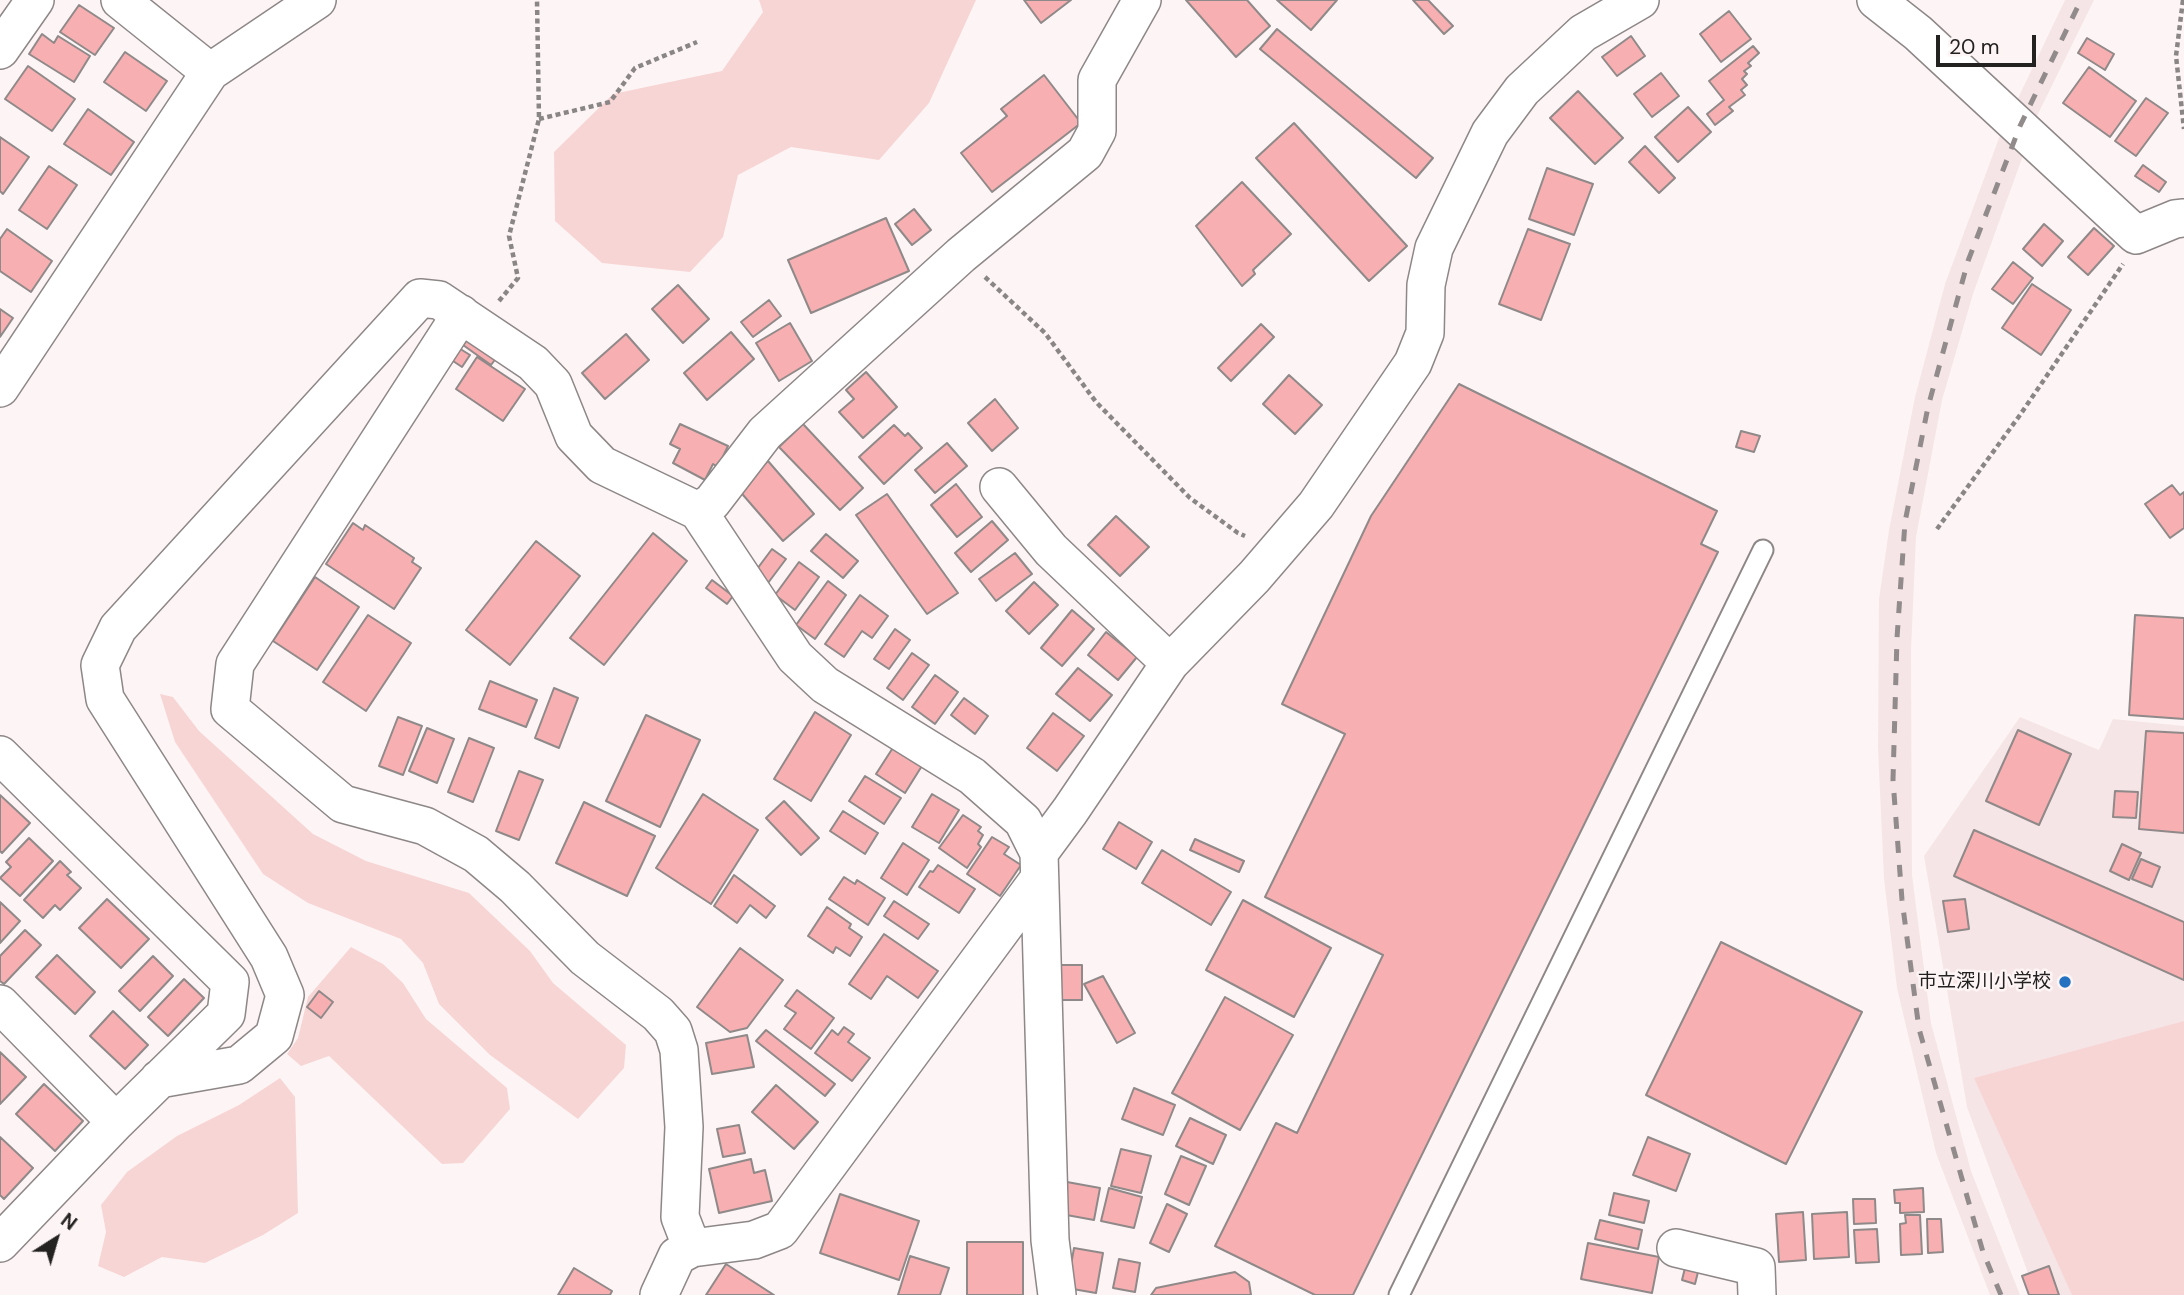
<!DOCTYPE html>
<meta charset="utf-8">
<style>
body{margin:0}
#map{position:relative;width:2184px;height:1295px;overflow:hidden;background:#fdf5f5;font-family:"DM Sans",sans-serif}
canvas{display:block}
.north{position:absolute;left:21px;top:1204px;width:70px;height:70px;-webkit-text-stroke:5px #fdf5f5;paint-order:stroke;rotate:37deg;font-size:19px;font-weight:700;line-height:28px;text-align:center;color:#242121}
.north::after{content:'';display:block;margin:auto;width:24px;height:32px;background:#242121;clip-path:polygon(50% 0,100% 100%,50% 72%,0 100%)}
.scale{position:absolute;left:1936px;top:35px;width:100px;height:32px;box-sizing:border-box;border:4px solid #242121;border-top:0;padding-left:9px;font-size:21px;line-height:24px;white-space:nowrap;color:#242121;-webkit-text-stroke:5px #fdf5f5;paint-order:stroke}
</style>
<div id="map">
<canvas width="2184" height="1295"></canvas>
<div class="north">N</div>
<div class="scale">20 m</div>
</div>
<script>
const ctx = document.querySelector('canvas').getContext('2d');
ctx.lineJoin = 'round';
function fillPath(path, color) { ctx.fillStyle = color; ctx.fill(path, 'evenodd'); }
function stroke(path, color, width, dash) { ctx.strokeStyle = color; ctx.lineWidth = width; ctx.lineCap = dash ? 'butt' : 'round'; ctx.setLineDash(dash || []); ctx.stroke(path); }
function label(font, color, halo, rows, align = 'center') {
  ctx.font = font + ' "DM Sans","Noto Sans JP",sans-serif'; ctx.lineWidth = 5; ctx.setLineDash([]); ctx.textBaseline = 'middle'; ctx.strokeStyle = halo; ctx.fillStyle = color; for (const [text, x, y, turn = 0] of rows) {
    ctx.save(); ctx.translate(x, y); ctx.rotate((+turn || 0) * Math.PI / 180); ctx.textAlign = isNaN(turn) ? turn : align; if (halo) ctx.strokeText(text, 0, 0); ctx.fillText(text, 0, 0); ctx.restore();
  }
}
fillPath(new Path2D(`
 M2065 0H2094L2038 114 1973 294 1942 400 1916 537 1911 651 1912 875 1931 1023 1971 1171 2020 1295H1990L1936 1153 1897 988 1884 879 1878 749 1879 599 1889 530 1915 397 1945 284 1999 138Z
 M2020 717 2099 750 2113 719 2184 726V1295H2036L1967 1107 1924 856Z`), '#f6e5e6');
fillPath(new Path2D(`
 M759 0H976L929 103 879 160 791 147 738 175 723 237 690 272 602 263 555 221 554 152 613 94 722 71 763 12Z
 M160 694 173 697 199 731 313 834 366 861 469 893 530 951 553 983 626 1045 624 1068 578 1119 490 1055 439 1004 423 963 401 939 308 903 263 874 175 742Z
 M351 947 383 964 403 983 426 1019 507 1088 510 1109 463 1163 442 1164 329 1056 301 1066 287 1054 298 1038 308 997Z
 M2184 1021V1295H2072L1974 1078Z
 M280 1078 295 1097 298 1213 263 1235 205 1263 162 1257 124 1277 98 1266 106 1232 101 1205 127 1172 177 1136 239 1105Z`), '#f8d5d5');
const building = new Path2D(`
 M1024 0H1071L1041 23Z
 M1186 0H1247L1270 26 1236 57Z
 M1277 0H1337L1311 30Z
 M1413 0H1428L1453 26 1444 34Z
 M79 5 114 28 95 55 60 32Z
 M1729 11 1751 39 1721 62 1700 34Z
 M1277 29 1433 158 1416 178 1260 49Z
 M42 34 54 43 58 36 90 56 74 82 29 54Z
 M1631 36 1645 56 1617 76 1602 57Z
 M2087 38 2114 54 2105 70 2078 53Z
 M1753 46 1759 53 1748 63 1751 66 1744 71 1747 74 1742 79 1747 85 1741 90 1745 95 1729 107 1733 111 1715 125 1707 114 1724 100 1709 81Z
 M125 52 167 81 146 111 104 82Z
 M28 66 75 99 52 131 5 99Z
 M2089 67 2136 101 2110 137 2063 103Z
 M1661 73 1679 96 1652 117 1634 94Z
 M1044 75 1081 123 992 192 961 153 1007 116 1001 109Z
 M1578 91 1623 138 1595 164 1550 118Z
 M2146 98 2168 113 2136 156 2115 141Z
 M1688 107 1711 132 1678 162 1655 137Z
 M88 109 134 142 111 175 64 144Z
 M1294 123 1407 246 1369 281 1256 158Z
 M0 137 29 157 3 194 0 191Z
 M1645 146 1675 178 1659 193 1629 162Z
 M2143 165 2166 182 2159 192 2135 176Z
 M49 166 77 185 47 229 19 210Z
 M1547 168 1593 184 1574 235 1529 219Z
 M1242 182 1291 234 1253 270 1255 274 1242 286 1196 226Z
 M914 209 931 230 912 245 895 224Z
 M886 218 909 271 811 313 788 260Z
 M2044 224 2063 241 2042 266 2023 249Z
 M2094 228 2114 246 2088 275 2068 257Z
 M7 229 52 261 31 292 0 271V239Z
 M1528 229 1570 244 1541 320 1499 304Z
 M2013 262 2033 278 2013 304 1992 289Z
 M2032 284 2071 310 2041 355 2002 328Z
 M678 285 709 319 683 343 652 309Z
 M769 300 781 316 753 337 741 322Z
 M0 309 13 318 0 337Z
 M790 323 812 361 779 381 756 343Z
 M1261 324 1274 337 1231 381 1218 368Z
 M731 332 754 359 707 400 684 373Z
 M626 334 649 360 605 399 582 373Z
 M469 337 497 357 491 365 463 345Z
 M454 345 470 355 462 367 447 357Z
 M477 357 525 389 503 421 456 389Z
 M866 372 897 407 863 438 839 412 854 399 846 390Z
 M1289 375 1322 405 1295 434 1263 404Z
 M1459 384 1717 511 1701 544 1718 552 1353 1295H1315L1215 1246 1276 1123 1297 1133 1383 955 1265 897 1345 734 1282 704 1371 516Z
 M995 399 1018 428 992 451 968 423Z
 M680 424 728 446 718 467 713 464 705 480 673 463 680 449 670 444Z
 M803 424 863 488 840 510 779 447Z
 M894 425 905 436 908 433 922 448 884 484 859 457Z
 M1741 431 1760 436 1754 452 1736 447Z
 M947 443 967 466 935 493 915 470Z
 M768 461 814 514 783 541 737 488Z
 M956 484 982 517 957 537 931 505Z
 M2172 485 2180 495 2184 492V528L2170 538 2145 504Z
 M887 494 958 593 927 614 856 515Z
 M1116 516 1149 547 1120 576 1088 545Z
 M992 521 1008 540 971 572 955 553Z
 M353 523 363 530 365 525 414 558 412 562 421 568 394 609 326 564Z
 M653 533 687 561 604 665 570 638Z
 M826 534 858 561 843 578 811 551Z
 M536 541 580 576 510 665 466 630Z
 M772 549 786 559 768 583 754 573Z
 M1015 553 1032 574 996 601 979 579Z
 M799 562 819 577 795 610 775 595Z
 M315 577 359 607 317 670 273 641Z
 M712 580 733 596 727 604 706 588Z
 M828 581 846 595 815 639 796 625Z
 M1034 582 1058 605 1029 634 1006 611Z
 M860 595 888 616 872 638 862 631 844 657 825 644Z
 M1072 610 1094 629 1062 666 1041 648Z
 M368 615 411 643 366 711 323 682Z
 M2135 615 2184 618V719L2129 715Z
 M895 629 910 640 889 669 874 659Z
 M1106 632 1137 657 1118 680 1088 655Z
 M912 653 929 665 903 700 887 688Z
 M1078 668 1112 695 1090 721 1056 694Z
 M935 675 958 692 935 724 912 707Z
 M490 681 537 700 526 727 479 709Z
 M554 688 578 698 559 748 535 738Z
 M964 698 988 716 975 734 951 715Z
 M815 712 851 735 811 801 774 779Z
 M1053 713 1084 736 1057 771 1027 748Z
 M646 715 700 740 660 827 606 801Z
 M398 717 422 726 403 775 379 766Z
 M427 728 454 739 437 783 409 771Z
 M2018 730 2071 754 2039 825 1986 801Z
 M2146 731 2184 733V833L2139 829Z
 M469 738 494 748 473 802 448 792Z
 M896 743 925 761 905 793 876 774Z
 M519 771 543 780 519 840 496 831Z
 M865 776 901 798 884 824 849 801Z
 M2115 791 2138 792 2136 818 2113 817Z
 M703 794 758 830 711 904 656 868Z
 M932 794 959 810 939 843 912 827Z
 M0 795 30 823 2 853 0 851Z
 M784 801 819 838 801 855 766 818Z
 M584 802 655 836 627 896 556 863Z
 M843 811 878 833 865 854 830 831Z
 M963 815 981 827 978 831 983 835 978 844 981 847 967 868 939 848Z
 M1119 822 1152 842 1136 869 1103 849Z
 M1974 830 2184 922V980L1954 876Z
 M992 837 1009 847 1004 854 1021 865 1000 896 967 874Z
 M29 838 53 861 20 896 0 878 11 867 6 862Z
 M1195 839 1244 861 1239 872 1190 850Z
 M903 843 929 860 907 895 881 878Z
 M2122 844 2141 853 2129 880 2110 871Z
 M1162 850 1231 892 1211 925 1142 883Z
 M2141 859 2160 867 2152 887 2132 879Z
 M60 861 71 872 67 875 81 888 60 910 55 905 43 918 24 900Z
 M938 865 975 889 959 913 919 887 930 871 933 872Z
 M734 875 775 906 766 918 750 905 737 923 714 906Z
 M844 877 855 884 857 880 885 898 868 925 829 899Z
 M107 899 149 939 121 968 79 928Z
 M1965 899 1969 929 1948 932 1943 901Z
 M1243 900 1331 948 1294 1017 1206 970Z
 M894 901 929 924 918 939 884 916Z
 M0 902 20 921 0 943Z
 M827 907 851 924 849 928 862 937 850 956 836 947 833 953 808 936Z
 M25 930 41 945 4 984 0 981V956Z
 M884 934 938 971 918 998 887 976 871 999 849 984Z
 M1721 942 1862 1012 1786 1164 1646 1095Z
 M740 948 783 980 747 1028 730 1032 697 1007Z
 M57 955 95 992 75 1014 36 977Z
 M153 956 173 976 140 1011 119 991Z
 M1059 965H1082V1000H1059Z
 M1103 976 1135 1033 1117 1043 1084 984Z
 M184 979 204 998 168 1036 148 1017Z
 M797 990 834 1018 811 1049 784 1029 796 1013 785 1006Z
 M319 991 333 1002 321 1018 307 1007Z
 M1225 997 1293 1035 1240 1130 1172 1093Z
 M113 1011 148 1045 125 1069 90 1036Z
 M844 1027 854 1034 848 1042 870 1058 852 1081 815 1053 832 1030 838 1035Z
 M766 1030 835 1084 825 1096 756 1041Z
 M747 1035 754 1067 712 1074 706 1043Z
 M0 1052 26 1077 0 1104Z
 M44 1084 83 1121 55 1151 16 1114Z
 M776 1085 818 1122 794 1149 752 1112Z
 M1134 1088 1175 1105 1163 1135 1122 1119Z
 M1190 1118 1226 1135 1213 1164 1176 1146Z
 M739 1125 745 1153 723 1157 717 1129Z
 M0 1137 33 1168 4 1199 0 1195Z
 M1648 1137 1690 1154 1676 1191 1633 1175Z
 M1121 1149 1151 1156 1141 1193 1111 1186Z
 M1181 1156 1206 1166 1189 1205 1165 1194Z
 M751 1159 754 1173 765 1170 772 1201 719 1213 709 1169Z
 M1067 1182 1100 1188 1094 1220 1061 1214Z
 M1109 1188 1142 1197 1134 1228 1101 1221Z
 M1923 1188 1924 1212 1900 1213V1203H1895L1894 1190Z
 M1614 1193 1649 1201 1644 1223 1609 1215Z
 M840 1194 919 1221 899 1280 820 1253Z
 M1853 1199H1875L1876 1223 1854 1224Z
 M1167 1204 1187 1214 1169 1252 1150 1243Z
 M1803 1212 1806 1260 1779 1262 1776 1214Z
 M1847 1212 1849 1257 1814 1259 1812 1214Z
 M1905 1215H1920L1922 1254 1901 1255 1900 1224 1906 1223Z
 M1927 1219H1941L1943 1252 1928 1253Z
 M1600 1220 1642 1230 1638 1249 1595 1239Z
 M1877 1229 1879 1262 1856 1263 1854 1230Z
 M967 1242H1023V1295H967Z
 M1588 1243 1659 1257 1652 1293 1581 1279Z
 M1074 1248 1103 1253 1096 1293 1067 1288Z
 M910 1256 949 1268 940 1295H898Z
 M1119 1259 1140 1263 1135 1292 1113 1288Z
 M726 1264 774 1295H706Z
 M2049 1266 2059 1295H2029L2022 1276Z
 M574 1268 612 1291 610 1295H558Z
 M1685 1268 1698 1272 1695 1284 1682 1280Z
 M1235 1272 1249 1282 1251 1295H1151L1156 1288Z`);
fillPath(building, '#f7afb1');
stroke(building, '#908989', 2);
const lane = new Path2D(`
 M1399 1295 1763 550`);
const street = new Path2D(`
 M120 0 210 72
 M1876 0 1918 33 2136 235 2175 219 2184 218
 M0 50 35 0
 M461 314 235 664 230 709 343 804 425 826 476 854 515 887 585 958 658 1014 673 1031 679 1050 684 1127 680 1217 692 1248
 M0 388 210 72 317 0
 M999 487 1051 550 1170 663
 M698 511 795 657 825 685 972 776 1023 821 1039 853 1050 1240 1057 1295
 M0 755 230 982 226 1014 116 1122 0 1243
 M1039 853 1070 811 1170 663 1254 577 1316 505 1413 363 1425 333 1426 285 1434 248 1490 133 1522 90 1583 33 1640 0
 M0 1004 116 1122
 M159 1079 239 1065 274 1036 285 995 269 957 105 699 100 665 118 628 420 298 439 300 533 363 553 384 574 436 602 465 698 511 712 502 765 433 961 255 1085 153 1097 131V80L1142 0
 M1676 1248 1756 1267 1757 1295
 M659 1295 677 1256 692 1248 754 1240 780 1230 1039 879`);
stroke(lane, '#8e8787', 23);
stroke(street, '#8e8787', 40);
stroke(new Path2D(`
 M2183 0 2176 56 2184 129
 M539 119 610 102 635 68 697 42
 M985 277 1045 333 1096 402 1190 498 1238 533 1245 536
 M499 301 518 278 509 236 539 119 537 0
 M1937 529 2020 415 2123 264`), '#8b8686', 4.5, [5, 3.5]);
stroke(lane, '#fff', 19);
stroke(street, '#fff', 37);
stroke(new Path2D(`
 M2001 1295 1983 1252 1919 1029 1902 900 1893 780 1897 638 1905 522 1928 407 1968 261 2020 126 2081 0`), '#918b8b', 5, [12, 12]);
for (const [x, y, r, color] of [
 [2065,982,7,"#2471c1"]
]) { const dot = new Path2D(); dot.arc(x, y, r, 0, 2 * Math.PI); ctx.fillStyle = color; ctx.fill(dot); stroke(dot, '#fdf5f5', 2.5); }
label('19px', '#242121', '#fdf5f5', [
 ["市立深川小学校",2051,982]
], 'right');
</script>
